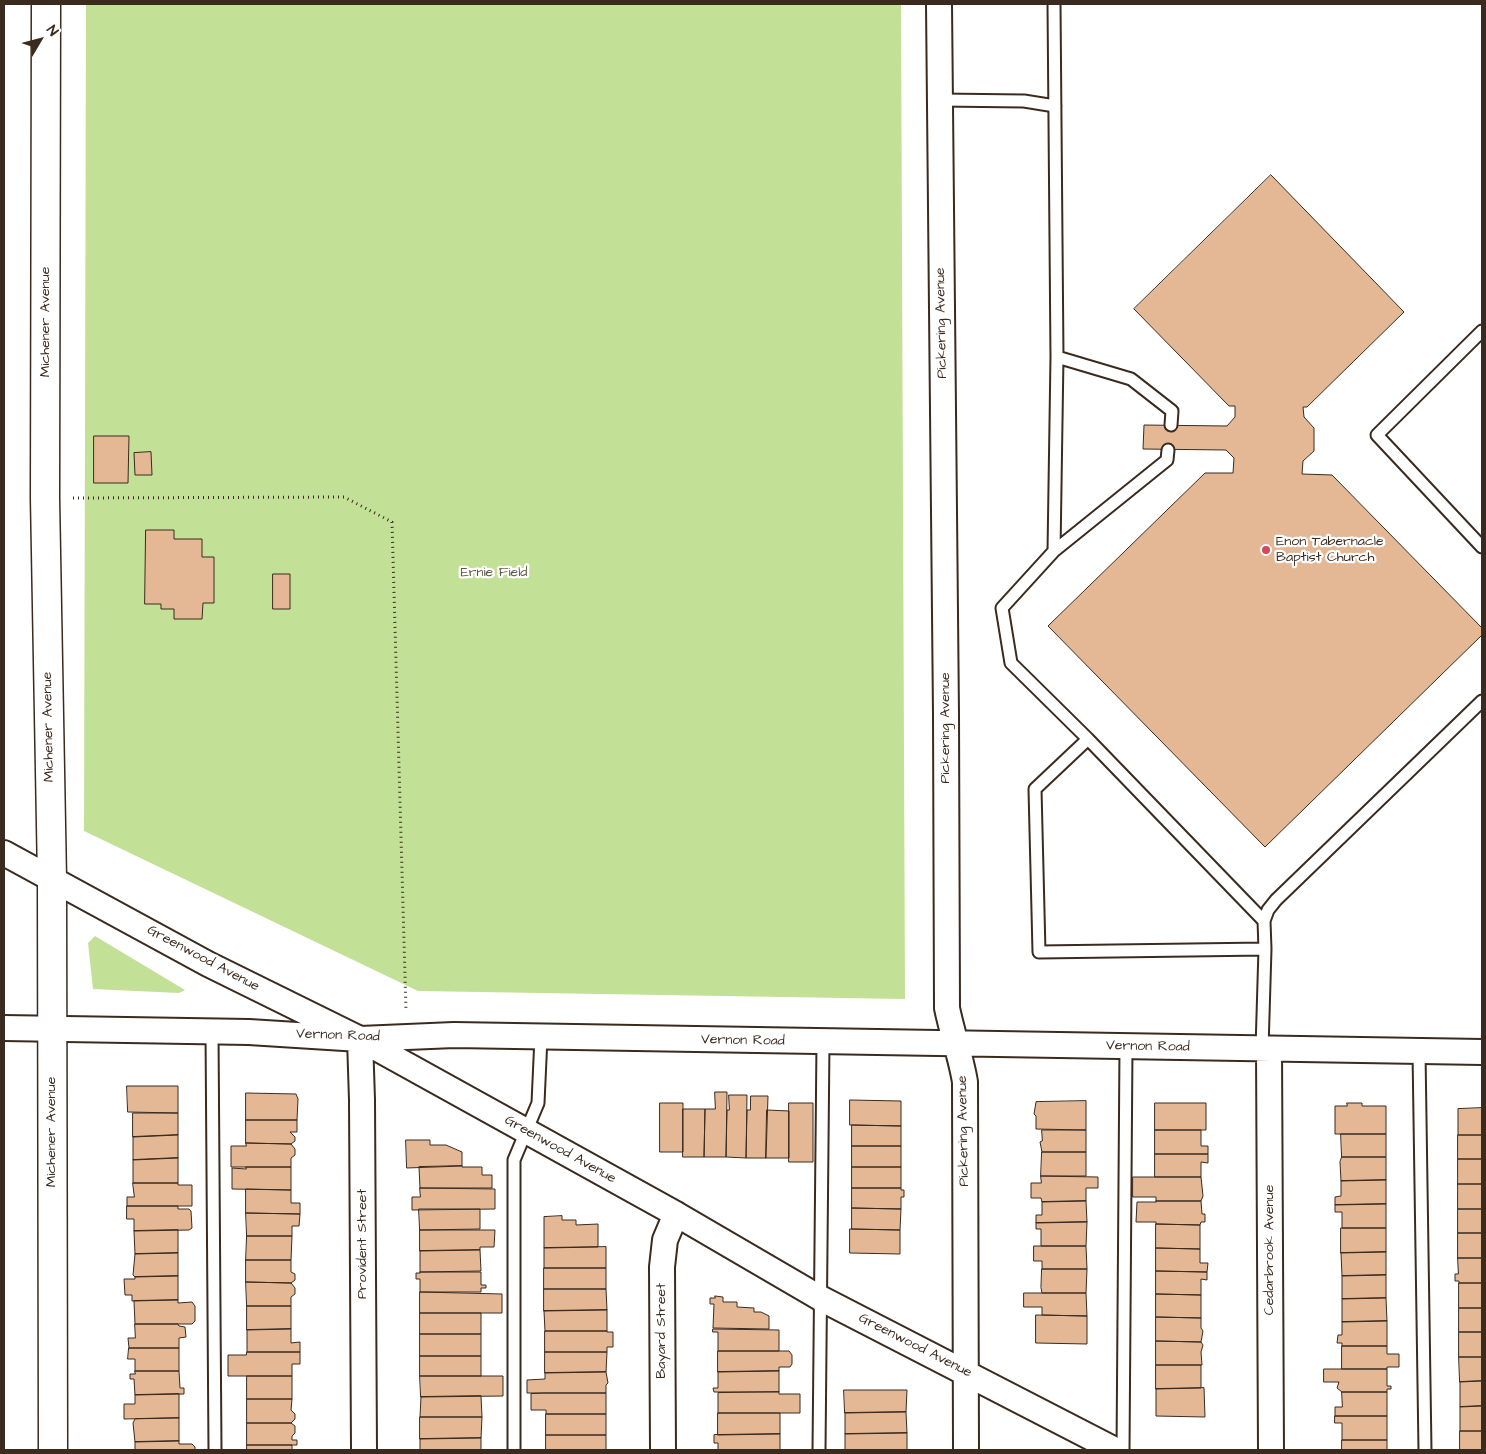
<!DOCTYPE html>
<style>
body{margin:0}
#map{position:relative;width:1486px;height:1454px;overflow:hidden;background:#fff;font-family:"Architects Daughter",sans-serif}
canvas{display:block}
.frame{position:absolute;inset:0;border:5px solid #3b2a1e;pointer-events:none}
.north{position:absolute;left:15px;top:15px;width:50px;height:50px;-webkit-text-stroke:4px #fff;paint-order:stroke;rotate:53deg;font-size:14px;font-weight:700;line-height:20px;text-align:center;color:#3b2a1e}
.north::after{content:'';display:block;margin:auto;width:18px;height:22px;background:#3b2a1e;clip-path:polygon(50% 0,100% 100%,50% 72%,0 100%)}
</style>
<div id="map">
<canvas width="1486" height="1454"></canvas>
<div class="frame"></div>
<div class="north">N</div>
</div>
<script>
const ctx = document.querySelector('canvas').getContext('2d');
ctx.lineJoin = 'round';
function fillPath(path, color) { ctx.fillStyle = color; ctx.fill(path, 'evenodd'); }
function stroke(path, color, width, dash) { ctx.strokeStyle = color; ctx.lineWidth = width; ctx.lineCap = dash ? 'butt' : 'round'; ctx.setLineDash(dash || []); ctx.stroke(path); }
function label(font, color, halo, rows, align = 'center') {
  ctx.font = font + ' "Architects Daughter",sans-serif'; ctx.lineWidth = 4.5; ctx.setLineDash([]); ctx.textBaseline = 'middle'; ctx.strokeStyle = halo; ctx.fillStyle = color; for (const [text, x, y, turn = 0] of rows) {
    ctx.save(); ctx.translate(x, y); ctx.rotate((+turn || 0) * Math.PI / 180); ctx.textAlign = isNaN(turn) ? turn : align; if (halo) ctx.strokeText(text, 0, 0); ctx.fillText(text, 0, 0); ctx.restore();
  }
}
fillPath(new Path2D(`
 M86 4H901L905 999 418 991 84 831Z
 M95 936 185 990 179 993 93 989 88 943Z`), '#c3e097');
const building = new Path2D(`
 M1271 175 1404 312 1307 407H1303L1304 417 1314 428V451L1303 461 1302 474 1332 475 1482 628V635L1265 847 1048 626 1205 473H1233L1234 458 1226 450 1143 449 1144 425 1227 426 1235 417V406H1229L1134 309Z
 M94 436H129L128 483H94Z
 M151 452 152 475H135L134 453Z
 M146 530H174V539H202V557H214V603H203L202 619H174V609H161V604H145Z
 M273 574H290V609H273Z
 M127 1086H178V1113L128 1112Z
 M715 1092H727L726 1157H704L705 1109H715Z
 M246 1093 296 1094 298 1099 297 1120H246Z
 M729 1095H747L746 1158 726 1157 727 1110H729Z
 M751 1096H768L766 1158H746L747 1110H750Z
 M850 1100 901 1101V1126L850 1125Z
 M1086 1101V1130L1036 1129V1116L1034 1114 1036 1102Z
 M660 1103H683V1152H660Z
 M789 1103H813V1162H789Z
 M1155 1103H1206V1130H1155Z
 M1347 1103H1362V1106H1386V1134H1335V1106H1347Z
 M1482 1108V1135H1458V1109Z
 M683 1109H705L704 1157H683Z
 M767 1110 789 1111V1158H766Z
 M133 1113H178V1135L133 1137Z
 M246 1120H297V1132H290L295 1137V1141L291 1144 246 1143Z
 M852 1125 901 1126V1146H852Z
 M1042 1130H1086V1152H1042L1040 1142 1042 1141Z
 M1155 1130H1201V1146H1208V1154H1155Z
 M1341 1134H1386V1157H1342Z
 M178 1135V1158L133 1160V1137Z
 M1458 1135H1482V1159H1458Z
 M406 1140H430V1145H446L462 1152V1166L407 1168Z
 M246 1143 291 1144 295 1149V1155L291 1158V1167H231V1146H246Z
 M852 1146H901V1167H852Z
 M1042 1152H1086V1176H1041Z
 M1155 1154H1208V1163L1201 1162V1177H1155Z
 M1342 1157H1386V1180L1341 1181 1340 1162Z
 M178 1158V1183H133V1160Z
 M1458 1159H1482V1184H1458Z
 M462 1166V1167H482V1175H492V1188H420L419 1167Z
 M246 1167H291V1190L232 1189V1168L246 1169Z
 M852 1167H901V1188H852Z
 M1041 1176 1098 1177V1188H1086V1201L1042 1202 1041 1198H1031V1183H1041Z
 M1133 1177H1201L1203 1196 1201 1201H1156V1197H1133Z
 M1386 1180V1204L1335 1205V1197L1341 1196V1181Z
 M133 1183H178V1185H192V1206H127V1197H134Z
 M1458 1184H1482V1209H1458Z
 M420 1188 495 1189V1209L412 1210V1197H420Z
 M852 1188H901V1190H904V1197H901V1209L852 1208Z
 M246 1189 291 1190V1203H300V1214L246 1213Z
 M1086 1201 1087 1222 1036 1223V1215H1042V1202Z
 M1156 1201H1201L1202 1214H1205V1222H1201L1200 1225 1156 1224V1222H1136L1137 1202H1156Z
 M1386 1204V1228H1342V1212H1335V1205Z
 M127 1206H178V1209H189L191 1211 192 1228 189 1230 134 1231V1219H127Z
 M852 1208 901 1209 900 1230 852 1229Z
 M419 1209H480V1229L420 1230Z
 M1458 1209H1482V1233H1458Z
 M246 1213 300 1214 299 1226H292V1236H247Z
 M562 1216V1220H576V1225L598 1224V1247L544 1248V1217Z
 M1087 1222 1086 1246H1041V1229H1036V1223Z
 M1156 1224 1200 1225V1249L1156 1248Z
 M1341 1228H1386V1252L1341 1253Z
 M850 1229 900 1230V1254L850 1253Z
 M178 1230V1253L135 1254 134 1231Z
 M420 1230H495L494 1247H480V1250L420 1251Z
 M1458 1233H1482V1258H1458Z
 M247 1236H292L291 1260H246Z
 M1034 1246H1086L1087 1269H1042V1261H1034Z
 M606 1247V1268H544V1248Z
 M1156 1248 1200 1249V1263H1208L1207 1272 1156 1271Z
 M480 1250 481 1271 420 1272V1251Z
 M1386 1252V1275L1342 1276 1341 1253Z
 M178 1253V1276L135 1277 133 1275 135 1254Z
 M1458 1258H1482V1283H1459V1281H1455V1274H1458Z
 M246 1260H291V1272L295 1274V1280L291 1283 246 1282Z
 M544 1268H606V1289H544Z
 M1042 1269H1087L1086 1293H1042L1041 1288Z
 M1156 1271 1207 1272V1280L1201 1279V1295L1156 1294Z
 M420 1272H481V1285H486V1288H481V1292H420V1279H416V1273H420Z
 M1386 1275V1298L1342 1299V1276Z
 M178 1276V1300L132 1301V1295H125L124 1279H135V1277Z
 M246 1282 291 1283 295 1288V1294L291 1297V1306H247Z
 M1459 1283H1482V1308H1459Z
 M544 1289H606L607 1310 544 1311Z
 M420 1292 502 1294V1313H420Z
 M1024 1293H1086L1087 1316 1042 1315V1307H1024Z
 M1156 1294 1201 1295V1318L1156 1317Z
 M715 1296 723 1297V1302H737V1307L754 1308V1312H761L769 1316V1329L713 1328 714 1304H710V1298H715Z
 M1386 1298 1387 1321 1342 1322V1299Z
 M178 1300V1303L192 1302 195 1306V1321L192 1324H135L134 1301Z
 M247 1306H291V1329L247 1330Z
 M1459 1308H1482V1332H1459Z
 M607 1310V1331H545L544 1311Z
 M420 1313H481V1334H420Z
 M1036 1315 1087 1316V1344L1036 1343Z
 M1156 1317 1201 1318V1328L1203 1331 1201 1342 1156 1341Z
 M1387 1321V1346H1342V1343H1337L1338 1335H1342V1322Z
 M135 1324H178L179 1326 185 1327 186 1337 179 1338V1348H129L128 1338H135Z
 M291 1329V1343L300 1342V1352H247V1330Z
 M713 1329 779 1330V1351H718V1332H713Z
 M545 1331H607V1332H613V1347H607V1352H545Z
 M1459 1332H1482V1357H1459Z
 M420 1334H481V1356H420Z
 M1156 1341 1201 1342 1203 1345 1201 1352 1202 1365H1156Z
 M1342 1346H1387V1354H1399V1367H1387V1369H1342Z
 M129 1348H179V1371H135V1359H128Z
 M718 1351H789L792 1355V1364L790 1367H779V1371L718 1372Z
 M247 1352H300V1364H292V1376H228V1355H246Z
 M545 1352H607L606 1372 545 1373Z
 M420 1356H481V1376H420Z
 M1459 1357H1482V1381L1460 1382Z
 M1156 1365H1201V1388L1156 1389Z
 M1324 1369H1387V1386H1391V1389H1387V1392H1342L1337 1388 1339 1382H1324Z
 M135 1371H179L180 1388H184V1394L135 1395 134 1379H130V1374H135Z
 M779 1371V1392H714L713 1388H718V1372Z
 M606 1372 608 1383 606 1385V1393H527V1380L545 1379V1373Z
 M247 1376H292V1399H247Z
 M420 1376H503V1396L421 1397Z
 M1482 1381V1406L1460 1407V1382Z
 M1204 1388 1205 1417 1156 1416V1389Z
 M844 1390H907L906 1412 845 1413Z
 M779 1392V1394H800V1413H718V1393Z
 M1342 1392H1387V1416H1335V1407H1342Z
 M544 1393H606V1414H546V1410H531V1394Z
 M179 1394V1418L124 1419V1404H135V1395Z
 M481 1396 482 1417H420L421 1397Z
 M247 1399H292L291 1410 295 1414V1419L291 1423H247Z
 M1482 1406V1431H1460V1407Z
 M906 1412 907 1433 845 1434V1413Z
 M718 1413H780V1434L718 1435Z
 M546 1414H606V1435H546Z
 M1335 1416H1387V1440H1342V1423H1335Z
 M420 1417H482L481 1438 420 1439Z
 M179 1418V1441L135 1442 133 1423 135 1419Z
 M247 1423H291L295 1426V1433L292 1436V1440H297V1445H247Z
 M1460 1431H1482V1450H1460Z
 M907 1433V1450H845V1434Z
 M780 1434V1450H718V1443H714V1435Z
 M546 1435H606V1450H546Z
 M481 1438V1450H420V1439Z
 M1342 1440H1387V1450H1342Z
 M179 1441V1444H192L195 1447V1450H135V1442Z
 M247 1445H292V1450H247Z`);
fillPath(building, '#e5b895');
stroke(building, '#3b2a1e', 1);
const service = new Path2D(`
 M940 100 1024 101 1055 106
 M1482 331 1377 435 1482 547
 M1057 357 1131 379 1172 411 1171 425
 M1168 450 1167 460 1054 551 1002 608 1011 663 1088 739 1264 921
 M1054 551 1057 357 1054 4
 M1088 739 1035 789 1039 952 1265 949
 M212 1032 215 1450
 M1262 1049 1265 949 1264 921 1268 910 1276 900 1482 701
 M1419 1052 1425 1450
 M514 1450V1160L538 1103 541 1037
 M819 1450 823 1042
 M1123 1450 1126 1047`);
const minor = new Path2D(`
 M939 4 946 715 947 1008C952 1033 961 1057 965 1082L966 1450
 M4 853 208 964 360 1039 676 1214 820 1298 1115 1450
 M4 1028 249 1032 360 1039 454 1035 1482 1052
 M360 1039 362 1100 364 1450
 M1269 1049 1271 1450
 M663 1450 662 1267 665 1240 676 1214`);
const tertiary = new Path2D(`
 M46 4 45 498 52 879 53 1450`);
stroke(service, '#3b2a1e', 15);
stroke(minor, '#3b2a1e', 28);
stroke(tertiary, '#3b2a1e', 31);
stroke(new Path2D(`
 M73 498 344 497 392 522 406 1011`), '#3b2a1e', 3, [1, 4]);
stroke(service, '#fff', 11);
stroke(minor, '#fff', 24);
stroke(tertiary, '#fff', 28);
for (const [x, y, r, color] of [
 [1266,550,5,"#d1495b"]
]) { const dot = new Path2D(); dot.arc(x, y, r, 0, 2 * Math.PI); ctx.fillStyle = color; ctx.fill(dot); stroke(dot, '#fff', 2); }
label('14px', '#3b2a1e', '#fff', [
 ["Michener Avenue",46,322,-90],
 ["Pickering Avenue",942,323,-91],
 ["Michener Avenue",49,727,-91],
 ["Pickering Avenue",946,728,-90],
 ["Greenwood Avenue",203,959,28],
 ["Vernon Road",338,1036,2],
 ["Vernon Road",743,1041,1],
 ["Vernon Road",1148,1047,1],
 ["Pickering Avenue",964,1131,-91],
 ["Michener Avenue",52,1132,-90],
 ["Greenwood Avenue",560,1150,29],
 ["Provident Street",363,1244,-90],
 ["Cedarbrook Avenue",1270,1250,-90],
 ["Bayard Street",662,1331,-90],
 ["Greenwood Avenue",915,1346,27]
]);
label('14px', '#3b2a1e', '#fff', [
 ["Enon Tabernacle",1276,542],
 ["Baptist Church",1276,558]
], 'left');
label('14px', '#5d583c', '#fff', [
 ["Ernie Field",494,573]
]);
</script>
